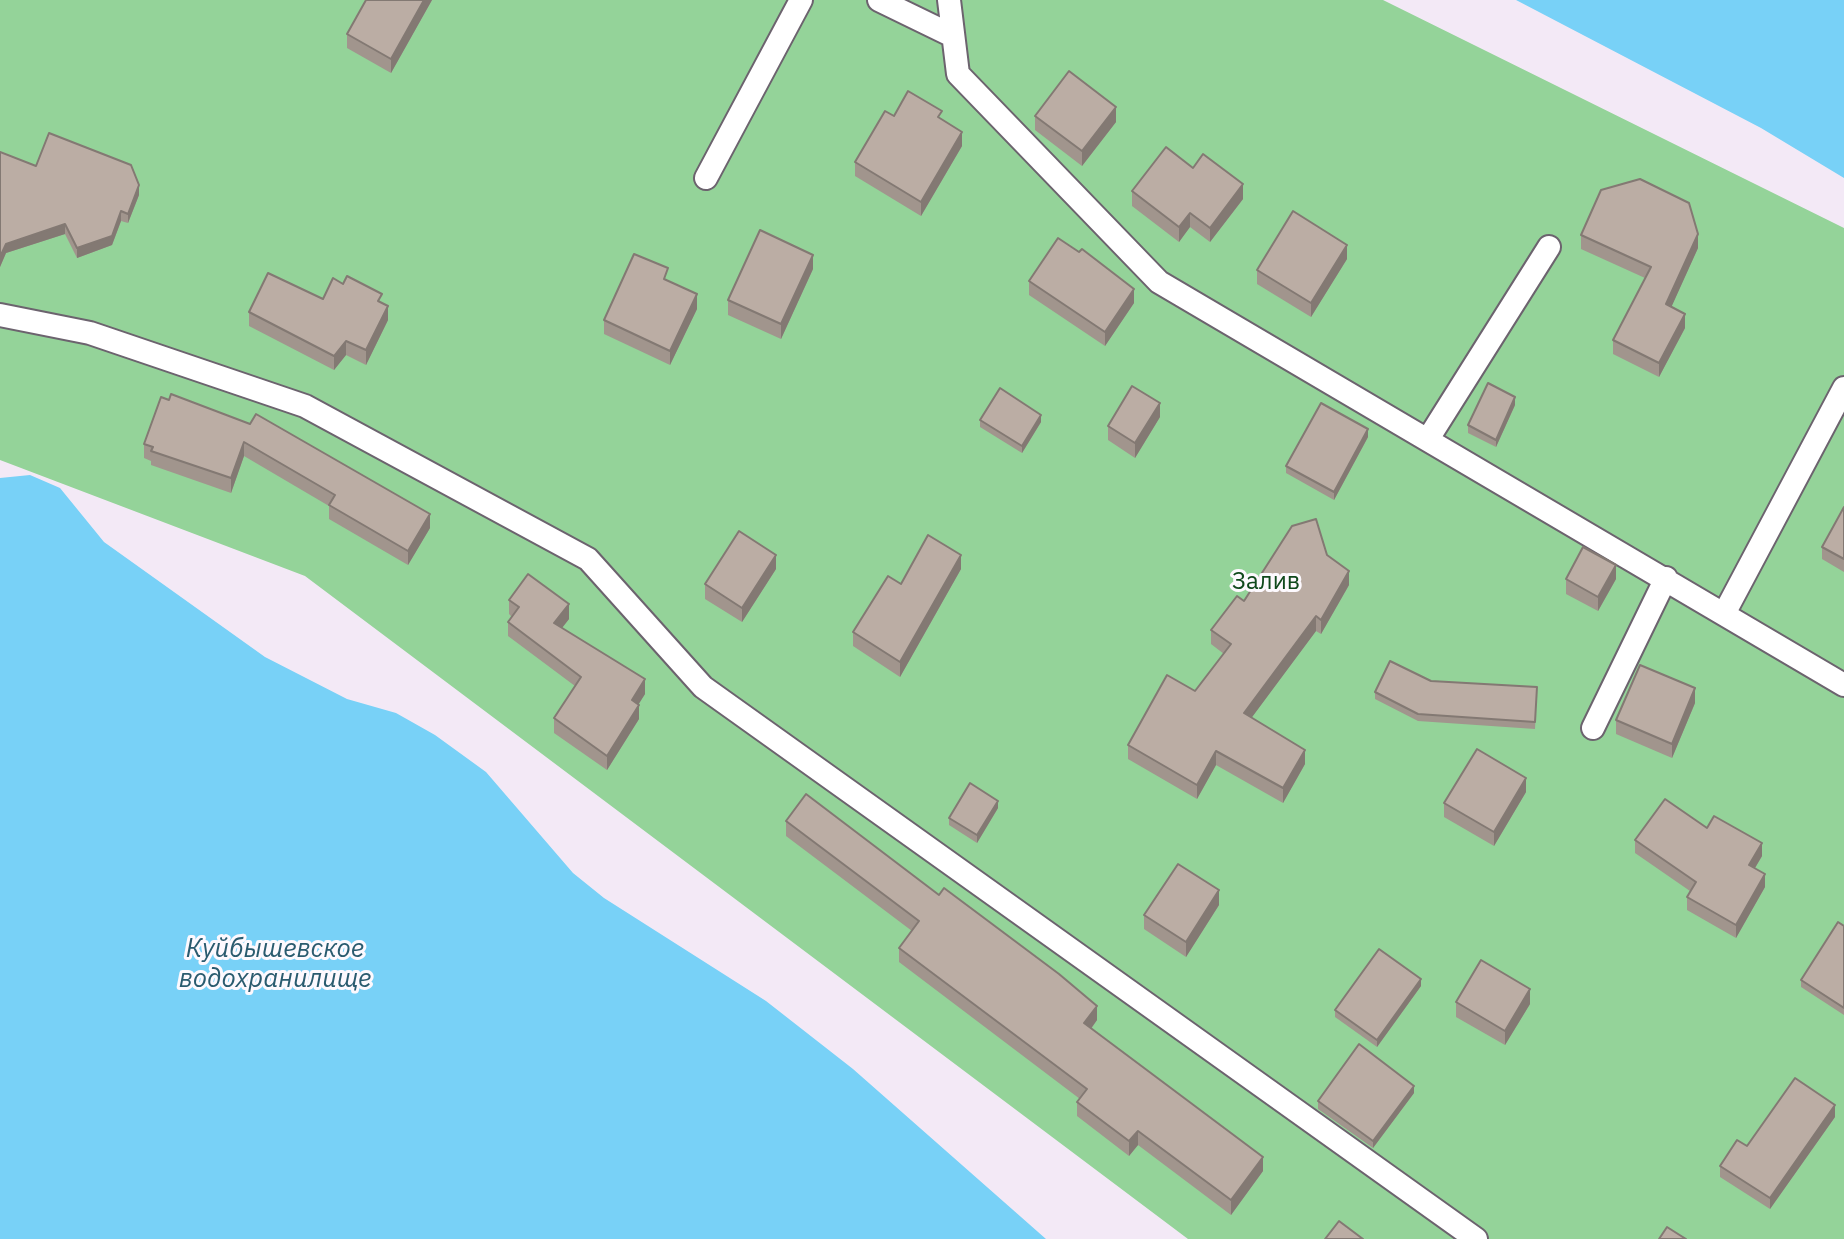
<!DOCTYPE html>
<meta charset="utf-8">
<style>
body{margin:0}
canvas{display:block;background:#f3e9f6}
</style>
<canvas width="1844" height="1239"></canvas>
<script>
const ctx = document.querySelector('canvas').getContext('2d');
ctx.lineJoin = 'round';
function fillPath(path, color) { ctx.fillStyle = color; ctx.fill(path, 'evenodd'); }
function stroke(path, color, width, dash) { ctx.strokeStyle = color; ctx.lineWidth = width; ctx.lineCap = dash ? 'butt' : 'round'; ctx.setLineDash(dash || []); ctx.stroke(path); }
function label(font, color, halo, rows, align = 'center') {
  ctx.font = font + ' "IBM Plex Sans",sans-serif'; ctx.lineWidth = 6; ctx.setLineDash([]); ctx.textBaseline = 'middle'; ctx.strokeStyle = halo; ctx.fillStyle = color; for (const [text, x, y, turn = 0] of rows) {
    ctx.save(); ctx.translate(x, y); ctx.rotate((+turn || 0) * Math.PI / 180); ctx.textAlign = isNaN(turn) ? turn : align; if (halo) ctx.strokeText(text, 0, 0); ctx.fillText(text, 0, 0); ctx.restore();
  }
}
fillPath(new Path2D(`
 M0 0H1383L1844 228V1239H1188L305 576 0 460Z`), '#94d399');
fillPath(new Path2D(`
 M1516 0H1844V178L1761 128Z
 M30 475 60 488 104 542 265 657 347 699 396 713 435 735 486 772 573 873 604 898 766 1001 853 1069 1046 1239H0V478Z`), '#78d1f7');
const service = new Path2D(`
 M879 0 953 36
 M949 0 958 74 1159 282 1844 685
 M706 178 801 0
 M0 315 90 333 305 406 588 559 703 687 1476 1239
 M1428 439 1549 247
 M1725 612 1844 388
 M1593 728 1666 578`);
stroke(service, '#6c636e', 26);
stroke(service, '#fff', 22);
fillPath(new Path2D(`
 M366 0H432L391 73 347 48V34Z
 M894 116 942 119 962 146 921 216 855 176V162Z
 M1035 116 1116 122 1082 166 1035 130Z
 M0 152 36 166 139 195 128 223 121 221 112 245 77 258 65 234 6 253 0 267Z
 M1193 168 1243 199 1210 242 1190 227 1179 242 1132 206V191Z
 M1581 235 1698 248 1671 307 1685 328 1659 377 1613 354V340L1645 278 1581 249Z
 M1347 259 1311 317 1257 284V270Z
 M813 269 781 339 728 315V300Z
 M668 281 697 309 670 365 604 334V320Z
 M1029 281 1134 303 1105 346 1029 295Z
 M323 299 382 303 388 320 366 365 346 355 334 370 249 326V312Z
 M161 397 430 528 408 565 329 519V506L244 456 231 493 151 465V461L144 458V444Z
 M1515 405 1496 447 1468 433V425Z
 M1160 417 1135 458 1108 440V426Z
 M980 420 1041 422 1022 453 980 427Z
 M1368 437 1334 500 1286 473V466Z
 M1844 507V572L1822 559V547Z
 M1327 555 1349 585 1321 634 1316 631 1251 718 1305 764 1283 803 1216 765 1197 799 1128 759V745L1195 691 1224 654 1211 644V630L1244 601Z
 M776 569 742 622 705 599V584Z
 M961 569 900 677 853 646V632L901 584Z
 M1566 579H1616L1598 611 1566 594Z
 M509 600 569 619 562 628 645 694 638 704 639 719 607 770 554 733V718L575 686 508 636V622L512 617 509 614Z
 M1431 681 1537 687 1535 729 1418 721 1375 699V692Z
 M1695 703 1672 758 1616 734V720Z
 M1526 792 1494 846 1444 817V803Z
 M998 808 977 843 949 825V818Z
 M786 821 1097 1020 1091 1029 1263 1171 1231 1215 1138 1145 1129 1156 1077 1116V1102L1080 1099 899 962V948L912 931 786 836Z
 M1707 828 1762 856 1755 868 1765 887 1736 938 1687 910V897L1690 891 1635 853V840Z
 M1219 905 1186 957 1144 929V915Z
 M1844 926V1015L1801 987V980Z
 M1421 986 1377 1047 1335 1017V1010Z
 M1456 1002 1530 1004 1505 1045 1456 1017Z
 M1414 1093 1373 1148 1318 1109V1101Z
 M1835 1117 1770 1209 1720 1177V1166L1747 1146Z`), '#a1958d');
fillPath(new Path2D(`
 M424 0H432L391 73V59Z
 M1116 107V122L1082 166V151Z
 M962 132V146L921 216V202Z
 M1243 184V199L1210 242V228Z
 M139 185V195L128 223V214Z
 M121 211V221L112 245 77 258V248Z
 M1190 213V227L1179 242V227Z
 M65 224V234L6 253 0 267V257L6 244Z
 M1698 234V248L1666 319V304Z
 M1347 245V259L1311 317V303Z
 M813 255V269L781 339V324Z
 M1134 289V303L1105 346V332Z
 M697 294V309L670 365V351Z
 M388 306V320L366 365V350Z
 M1685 314V328L1659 377V363Z
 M346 341V355L334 370V356Z
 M1515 397V405L1496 447V440Z
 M1160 403V417L1135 458V443Z
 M1041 415V422L1022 453V446Z
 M1368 429V437L1334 500V492Z
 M244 442V456L231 493V478Z
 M430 514V528L408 565V551Z
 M776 555V569L742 622V608Z
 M961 555V569L900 677V662Z
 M1616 565V579L1598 611V597Z
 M1349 571V585L1321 634V620Z
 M569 604V619L554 638V623Z
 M1316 616V631L1244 728V713Z
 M645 679V694L632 715V700Z
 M1695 688V703L1672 758V744Z
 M639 705V719L607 770V756Z
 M1305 750V764L1283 803V788Z
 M1216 751V765L1197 799V785Z
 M1526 778V792L1494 846V832Z
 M998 801V808L977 843V835Z
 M1762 843V856L1749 878V865Z
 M1765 874V887L1736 938V925Z
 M1219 890V905L1186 957V942Z
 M1421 979V986L1377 1047V1040Z
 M1530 989V1004L1505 1045V1031Z
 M1097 1006V1020L1084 1038V1023Z
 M1414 1086V1093L1373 1148V1141Z
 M1835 1105V1117L1770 1209V1198Z
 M1138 1131V1145L1129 1156V1141Z
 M1263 1157V1171L1231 1215V1200Z`), '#837973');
const building = new Path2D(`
 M366 0H424L391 59 347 34Z
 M1069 71 1116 107 1082 151 1035 116Z
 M908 91 942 111 938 117 962 132 921 202 855 162 885 111 894 116Z
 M49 133 131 165 139 185 128 214 121 211 112 236 77 248 65 224 6 244 0 257V152L36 166Z
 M1166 147 1193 168 1203 154 1243 184 1210 228 1190 213 1179 227 1132 191Z
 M1640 179 1689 203 1698 234 1666 304 1685 314 1659 363 1613 340 1651 267 1581 235 1601 190Z
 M1293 211 1347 245 1311 303 1257 270Z
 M760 230 813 255 781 324 728 300Z
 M1058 238 1079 252 1082 249 1134 289 1105 332 1029 281Z
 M634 254 668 268 664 279 697 294 670 351 604 320Z
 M268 273 323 299 333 278 343 284 347 276 382 294 378 301 388 306 366 350 346 341 334 356 249 312Z
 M1488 383 1515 397 1496 440 1468 425Z
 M1132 386 1160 403 1135 443 1108 426Z
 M1000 388 1041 415 1022 446 980 420Z
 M171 394 250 424 256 414 430 514 408 551 329 505 335 495 244 442 231 478 151 451 153 447 144 444 161 397 169 400Z
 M1321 403 1368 429 1334 492 1286 466Z
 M1844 507V559L1822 547Z
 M1316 519 1327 555 1349 571 1321 620 1316 616 1244 713 1305 750 1283 788 1216 751 1197 785 1128 745 1167 675 1195 691 1231 644 1211 630 1237 596 1244 601 1292 526Z
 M739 531 776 555 742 608 705 584Z
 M928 535 961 555 900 662 853 632 888 576 901 584Z
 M1583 547 1616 565 1598 597 1566 579Z
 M528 574 569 604 554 623 645 679 632 700 639 705 607 756 554 718 581 677 508 622 519 607 509 600Z
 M1390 661 1431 681 1537 687 1535 722 1418 714 1375 692Z
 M1640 665 1695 688 1672 744 1616 720Z
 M1477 749 1526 778 1494 832 1444 803Z
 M970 783 998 801 977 835 949 818Z
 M806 794 939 895 944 888 1059 974 1097 1006 1084 1023 1263 1157 1231 1200 1138 1131 1129 1141 1077 1102 1087 1089 899 948 919 921 786 821Z
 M1665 799 1707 828 1714 816 1762 843 1749 865 1765 874 1736 925 1687 897 1696 882 1635 840Z
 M1178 864 1219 890 1186 942 1144 915Z
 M1838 922 1844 926V1008L1801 980Z
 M1379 949 1421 979 1377 1040 1335 1010Z
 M1481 960 1530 989 1505 1031 1456 1002Z
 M1359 1044 1414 1086 1373 1141 1318 1101Z
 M1795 1078 1835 1105 1770 1198 1720 1166 1737 1140 1747 1146Z
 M1339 1221 1363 1239H1325Z
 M1667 1227 1686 1239H1659Z`);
fillPath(building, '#bbada4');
stroke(building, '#837973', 2);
label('24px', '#10491c', '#fdf9fe', [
 ["Залив",1266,582]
]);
label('italic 26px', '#2a5b6f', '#fdf9fe', [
 ["Куйбышевское",275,949],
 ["водохранилище",275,979]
]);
</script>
